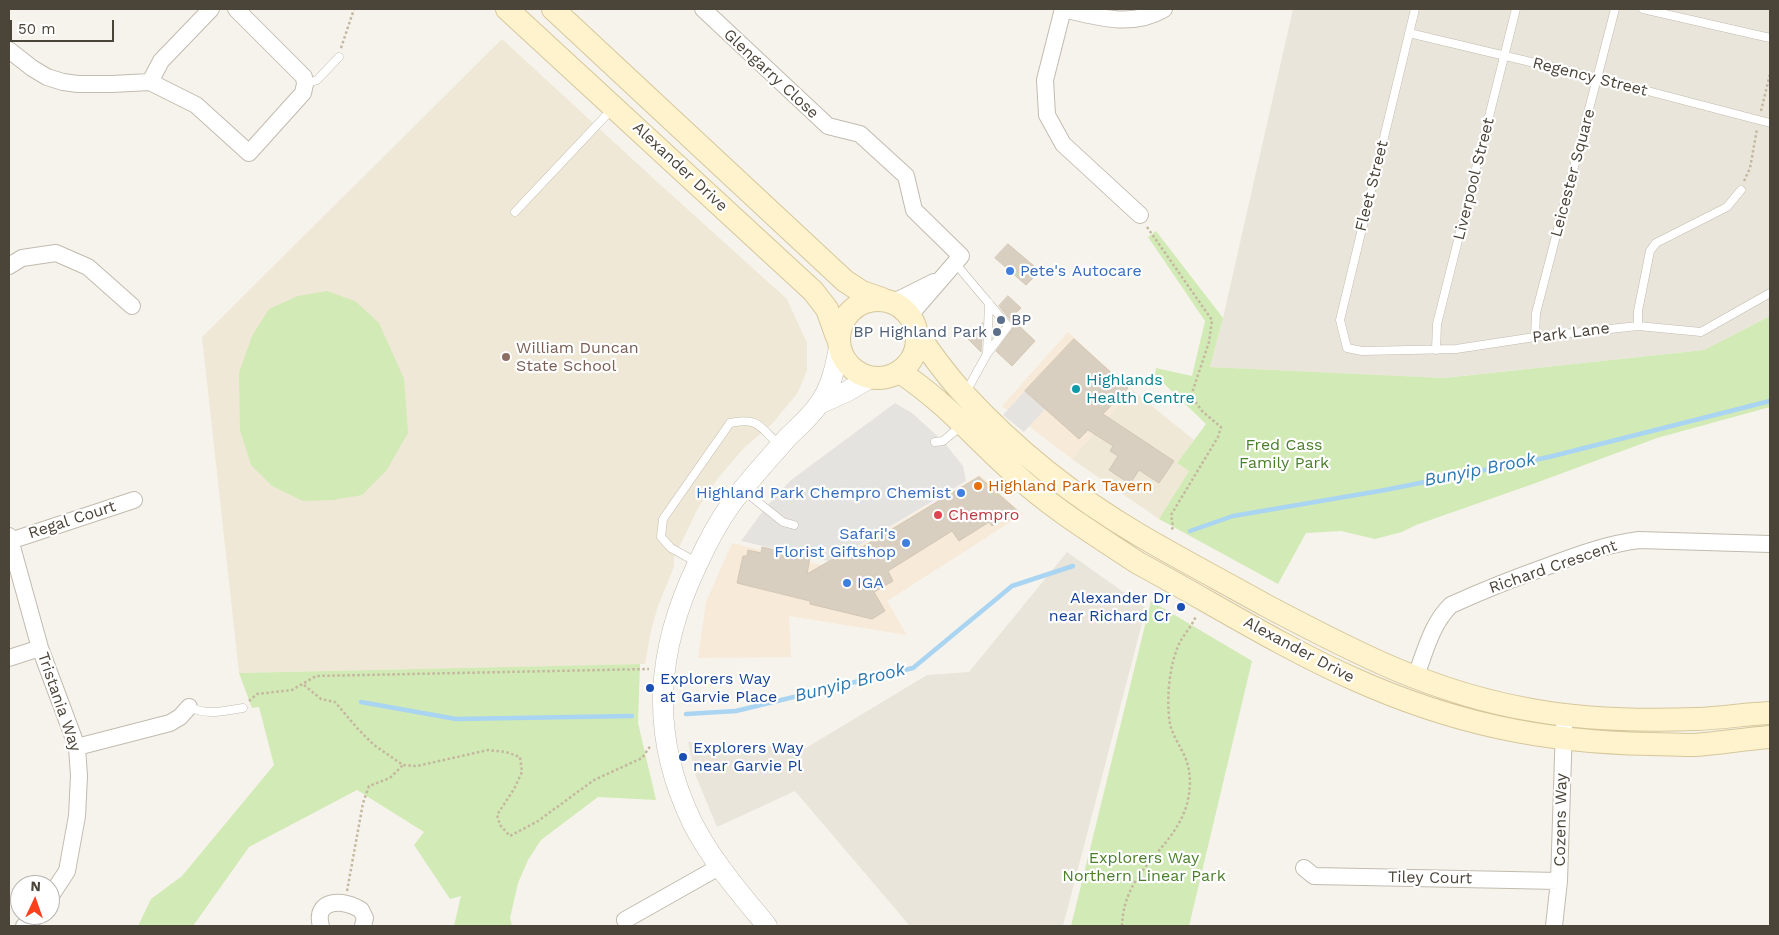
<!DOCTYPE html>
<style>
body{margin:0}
#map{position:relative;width:1779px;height:935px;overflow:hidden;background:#f6f3ec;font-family:"Work Sans",sans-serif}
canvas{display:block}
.frame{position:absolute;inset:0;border:10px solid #4b4439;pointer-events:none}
.north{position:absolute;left:10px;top:875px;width:50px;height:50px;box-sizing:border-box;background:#fff;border:1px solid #b7b4b0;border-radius:50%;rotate:3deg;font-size:14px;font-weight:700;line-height:20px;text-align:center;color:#4b4439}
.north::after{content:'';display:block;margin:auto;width:18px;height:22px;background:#fc3f1d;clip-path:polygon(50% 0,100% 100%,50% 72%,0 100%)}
.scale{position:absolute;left:10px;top:20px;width:104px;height:22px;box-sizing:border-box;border:2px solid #4b4439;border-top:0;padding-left:6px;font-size:15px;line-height:18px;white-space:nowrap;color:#4b4439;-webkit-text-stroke:4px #fff;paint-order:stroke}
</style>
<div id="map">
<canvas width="1779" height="935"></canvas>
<div class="frame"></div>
<div class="north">N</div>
<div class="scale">50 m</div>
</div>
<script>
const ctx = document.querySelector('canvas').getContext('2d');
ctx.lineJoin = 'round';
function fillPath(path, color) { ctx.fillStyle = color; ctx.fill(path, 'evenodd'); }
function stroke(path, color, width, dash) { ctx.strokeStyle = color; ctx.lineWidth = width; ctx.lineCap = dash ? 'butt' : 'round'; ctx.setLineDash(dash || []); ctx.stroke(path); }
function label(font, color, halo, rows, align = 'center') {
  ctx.font = font + ' "Work Sans",sans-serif'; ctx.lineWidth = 4.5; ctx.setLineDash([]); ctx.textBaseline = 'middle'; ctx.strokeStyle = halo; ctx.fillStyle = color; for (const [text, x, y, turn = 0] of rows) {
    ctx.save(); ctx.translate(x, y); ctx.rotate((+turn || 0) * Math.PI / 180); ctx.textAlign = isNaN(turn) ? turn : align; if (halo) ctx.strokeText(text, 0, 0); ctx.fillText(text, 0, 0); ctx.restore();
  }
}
fillPath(new Path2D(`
 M1293 9H1770V316L1704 350 1443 378 1210 367 1223 318Z
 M1067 552 1146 608 1063 926H910L795 791 717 827 695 774 688 742 806 748 927 675 969 672Z`), '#eae5da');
fillPath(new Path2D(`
 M1068 332 1132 390 1072 459 1002 406Z
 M980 475 1023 514 887 601 907 635 789 616 791 657 698 658 706 602 732 543 825 566Z`), '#f7ead8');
fillPath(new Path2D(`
 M502 39 654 179 787 299 807 343V371L797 394 772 424 744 448 718 478 698 508 674 558V567L658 606 651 631 645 664 239 673 202 337Z
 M1132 390 1194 440 1177 463 1189 471 1159 519 1072 459Z`), '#efe8d6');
fillPath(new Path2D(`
 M1156 231 1223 318 1210 367 1444 378 1704 350 1770 316V407L1657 438 1533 484 1416 525 1402 532 1375 539 1341 531 1306 533 1278 584 1159 519 1189 471 1177 463 1206 424 1155 375 1156 368 1192 376 1205 321 1148 237Z
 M327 291 355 301 379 323 404 379 408 433 386 471 362 495 333 500 303 501 272 486 251 465 240 430 239 373 252 336 269 309 298 296Z
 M1151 601 1252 661 1189 926H1071Z
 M640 664 638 723 656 800 598 797 541 840 528 860 518 883 510 918 512 926H454L461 896 450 899 414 845 424 832 357 790 249 847 193 926H138L151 899 182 876 274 765 259 707 252 708 239 673Z`), '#d2eab5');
fillPath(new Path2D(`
 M1025 391 1045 409 1024 432 1003 415Z
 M895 403 912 413 943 441 963 466 966 481 856 547 855 545 828 561 741 541 765 508 791 480Z`), '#e5e3e0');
stroke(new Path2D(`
 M1190 531 1233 516 1385 490 1549 457 1770 401
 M361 702 456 719 632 716
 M686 714 736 711 913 668 1012 586 1073 566`), '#a9d4f2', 4.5);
const building = new Path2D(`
 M1008 244 1040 271 1026 285 995 258Z
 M1008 296 1021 308 1011 318 1035 341 1012 366 996 351 1013 328 1012 322 999 306Z
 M983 323 981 351V352L967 338Z
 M1074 339 1128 388 1103 414 1174 461 1159 483 1139 470 1130 484 1109 470 1118 456 1110 451 1113 446 1088 430 1079 439 1025 391Z
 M979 477 1020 513 1010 520H1001L992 526 989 522 959 541 952 531 888 571 893 581 874 592 885 611 872 619 810 604V601L737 583 743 556H747L748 550 761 553 762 547 810 558 807 574 855 546 857 550Z`);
fillPath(building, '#d8cfc1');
stroke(building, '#d3c7b4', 1);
const service = new Path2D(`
 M1415 9 1340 320 1347 348 1362 351 1456 349 1535 337 1638 326 1701 332 1770 293
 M1643 9 1770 38
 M1409 33 1598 78 1770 123
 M305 84 317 80 339 57
 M515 212 613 108
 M955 263 1008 326 987 354
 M1638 326V311L1650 251 1656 243 1727 207 1741 190
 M1535 337 1536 313 1615 9
 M1436 350 1437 324 1516 9
 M966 392 987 354 989 303
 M935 442 943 441 962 425
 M743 490 783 522 794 525
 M698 563 671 548 661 537 663 519 730 423C759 417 760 427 780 446
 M189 707C209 716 222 711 243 708`);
const minor = new Path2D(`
 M703 9 828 126 860 134 906 176 914 210 961 256 910 315
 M1063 9 1045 80 1047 115 1063 144 1140 215
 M1063 9C1097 17 1132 28 1164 9
 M9 50 32 68 47 77 63 82 78 84H112L150 82 196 105 249 153 303 93 305 84 304 77 236 9
 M150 82 161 61 211 9
 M9 266 22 258 56 253 88 267 132 306
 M894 302 934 282
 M9 536 40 648 77 747 79 776 77 816 67 871 50 897
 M10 541 134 500
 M9 658 40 648
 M1415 678C1425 653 1431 624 1451 605 1484 590 1517 577 1551 565 1580 554 1608 544 1639 540L1770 544
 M77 747 170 723 180 717 189 707
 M1304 868 1314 876 1559 881
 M625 920 719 867
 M24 926 38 915
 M321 926C313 898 345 899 361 910L365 918 363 926
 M1554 926 1559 881 1564 727`);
const tertiary = new Path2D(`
 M819 404 846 392 870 378
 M767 926C740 893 711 860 692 822 649 733 656 650 698 563 709 539 722 515 738 495 754 475 771 456 788 437 798 427 811 416 819 404 831 388 835 368 839 348`);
const secondary = new Path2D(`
 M507 9 813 291 827 309 837 337
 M553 9 845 281 862 292 882 299
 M839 339a39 39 0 1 1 78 0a39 39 0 1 1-78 0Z
 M918 335C932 355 946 375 963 393 1014 449 1076 498 1141 536 1182 560 1224 582 1265 605 1354 652 1432 693 1532 710 1586 720 1642 721 1697 719 1722 718 1746 714 1770 713
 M900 372C945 402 975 438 1014 473 1051 508 1096 535 1138 563 1209 601 1280 646 1354 679 1452 723 1542 742 1650 744 1665 744 1680 745 1695 745 1720 743 1745 739 1770 737`);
stroke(service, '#c2bbae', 9);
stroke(minor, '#c2bbae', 18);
stroke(tertiary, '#c2bbae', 21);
stroke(secondary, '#d6c79b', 24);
stroke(new Path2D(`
 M341 48 354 9
 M1761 111 1770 74
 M1744 181 1750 168 1757 129
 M1147 227 1212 320 1209 342 1191 396 1203 412 1221 427 1218 437 1171 515 1173 527 1171 531
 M304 685 321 699 335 702 357 728 374 745 403 765 417 766 488 750 506 752 520 757 522 772 514 789 497 815 500 825 510 836 538 821 594 780 642 758 651 745
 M249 701 257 694 292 690 316 676 649 669
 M347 891 363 803 369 786 390 778 403 765
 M1122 926C1124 868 1173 852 1187 804 1192 784 1191 766 1181 749 1177 741 1172 733 1170 724 1166 700 1169 664 1180 642 1185 633 1192 626 1196 616`), '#c4b79f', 2.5, [2.5, 2.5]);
stroke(service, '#fff', 8);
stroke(minor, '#fff', 16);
stroke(tertiary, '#fff', 20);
stroke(secondary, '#fff3cd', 22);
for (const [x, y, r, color] of [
 [1010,271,5,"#3f7fe0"],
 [1001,320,5,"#5c6f8a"],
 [997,332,5,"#5c6f8a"],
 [506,357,5,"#8d6e63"],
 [1076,389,5,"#0f9aa8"],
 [978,486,5,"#e8710a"],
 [961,493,5,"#3f7fe0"],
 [938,515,5,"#e0444e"],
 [906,543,5,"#3f7fe0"],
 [847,583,5,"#3f7fe0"],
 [1181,607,5,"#1a4fb4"],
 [650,688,5,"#1a4fb4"],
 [683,757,5,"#1a4fb4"]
]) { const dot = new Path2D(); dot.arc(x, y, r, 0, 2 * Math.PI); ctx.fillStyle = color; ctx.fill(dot); stroke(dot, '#fff', 2); }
label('16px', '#4b4439', '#fff', [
 ["Glengarry Close",771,74,43],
 ["Regency Street",1590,77,14],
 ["Alexander Drive",680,167,43],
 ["Leicester Square",1573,173,-75],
 ["Liverpool Street",1474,179,-76],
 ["Fleet Street",1372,186,-76],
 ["Park Lane",1571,333,-7],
 ["Regal Court",72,520,-18],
 ["Richard Crescent",1553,567,-19],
 ["Alexander Drive",1299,650,28],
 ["Tristania Way",59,702,71],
 ["Cozens Way",1561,820,-89],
 ["Tiley Court",1430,878,1]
]);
label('16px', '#366cbe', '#fff', [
 ["Pete's Autocare",1020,271],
 ["Highland Park Chempro Chemist",951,493,"right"],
 ["Safari's",896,534,"right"],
 ["Florist Giftshop",896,552,"right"],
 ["IGA",857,583]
], 'left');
label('16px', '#4e5e75', '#fff', [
 ["BP",1011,320],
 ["BP Highland Park",987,332,"right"]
], 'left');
label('16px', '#785e54', '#fff', [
 ["William Duncan",516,348],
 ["State School",516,366]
], 'left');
label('16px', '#0d838f', '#fff', [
 ["Highlands",1086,380],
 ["Health Centre",1086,398]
], 'left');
label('16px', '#4a7f2a', '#fff', [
 ["Fred Cass",1284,445],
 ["Family Park",1284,463],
 ["Explorers Way",1144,858],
 ["Northern Linear Park",1144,876]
]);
label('16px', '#c56008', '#fff', [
 ["Highland Park Tavern",988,486]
], 'left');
label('16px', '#be3a42', '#fff', [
 ["Chempro",948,515]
], 'left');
label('16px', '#164399', '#fff', [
 ["Alexander Dr",1171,598,"right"],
 ["near Richard Cr",1171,616,"right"],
 ["Explorers Way",660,679],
 ["at Garvie Place",660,697],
 ["Explorers Way",693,748],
 ["near Garvie Pl",693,766]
], 'left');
label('italic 18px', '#2e7ab2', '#fff', [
 ["Bunyip Brook",1480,470,-11],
 ["Bunyip Brook",850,683,-14]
]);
</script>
